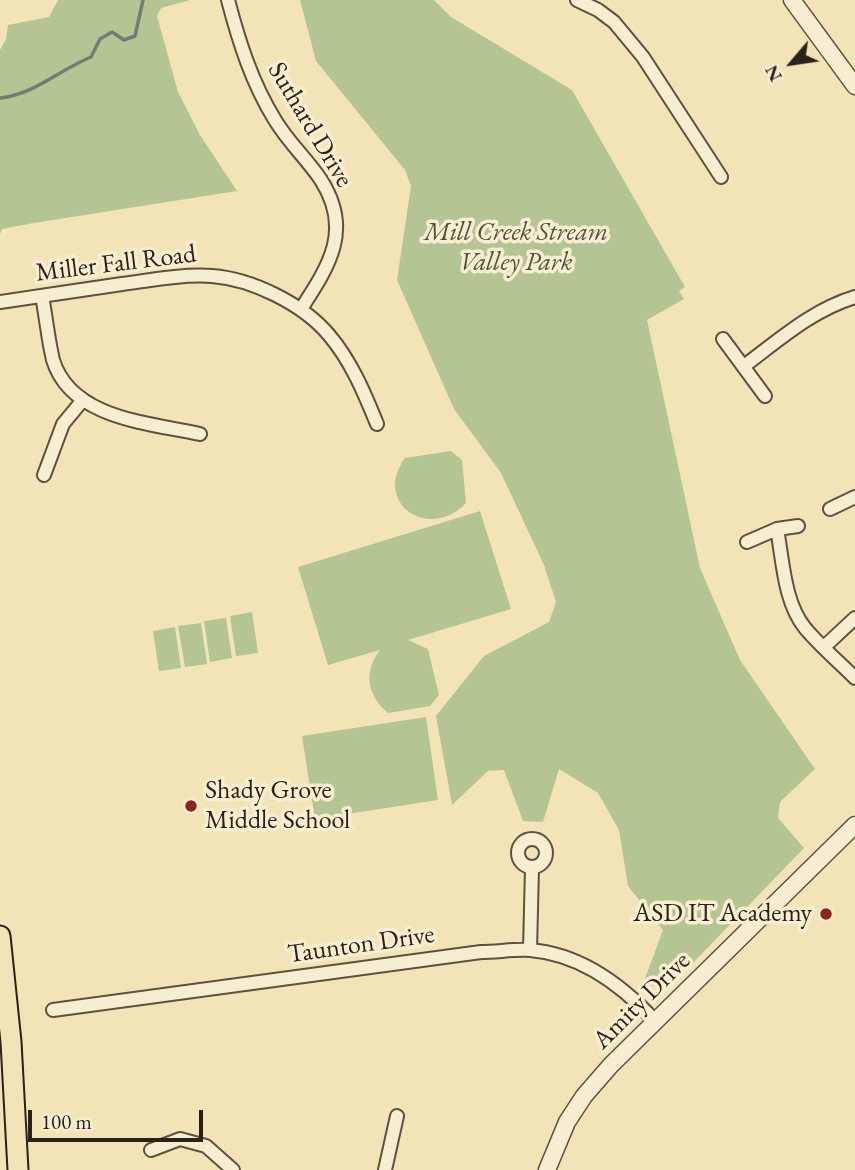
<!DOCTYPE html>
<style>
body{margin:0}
#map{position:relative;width:855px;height:1170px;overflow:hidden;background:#f2e4b6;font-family:"EB Garamond",serif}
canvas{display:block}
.north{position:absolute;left:757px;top:28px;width:70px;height:70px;-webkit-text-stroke:5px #f7edd0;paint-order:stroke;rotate:241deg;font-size:19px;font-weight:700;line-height:28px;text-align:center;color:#2b2119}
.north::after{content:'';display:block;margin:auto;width:24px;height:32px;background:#2b2119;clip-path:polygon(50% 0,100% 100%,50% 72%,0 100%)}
.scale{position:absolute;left:28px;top:1110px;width:175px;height:32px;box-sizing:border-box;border:4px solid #2b2119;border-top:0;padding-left:9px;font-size:21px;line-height:24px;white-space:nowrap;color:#2b2119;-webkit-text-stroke:5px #f7edd0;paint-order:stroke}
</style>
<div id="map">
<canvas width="855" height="1170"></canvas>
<div class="north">N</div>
<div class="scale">100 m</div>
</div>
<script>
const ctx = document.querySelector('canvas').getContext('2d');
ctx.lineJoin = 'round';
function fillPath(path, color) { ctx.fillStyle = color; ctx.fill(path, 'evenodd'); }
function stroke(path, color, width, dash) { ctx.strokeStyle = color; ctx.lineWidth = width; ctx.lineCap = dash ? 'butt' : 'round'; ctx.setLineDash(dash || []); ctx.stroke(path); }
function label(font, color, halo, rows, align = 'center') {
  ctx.font = font + ' "EB Garamond",serif'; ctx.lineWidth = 7; ctx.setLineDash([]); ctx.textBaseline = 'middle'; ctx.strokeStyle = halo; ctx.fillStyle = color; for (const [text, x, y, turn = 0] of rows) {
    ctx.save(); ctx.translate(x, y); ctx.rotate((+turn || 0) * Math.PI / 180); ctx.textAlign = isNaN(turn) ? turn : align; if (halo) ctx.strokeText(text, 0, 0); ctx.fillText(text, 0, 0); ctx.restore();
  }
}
fillPath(new Path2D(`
 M58 0H190L161 8 157 16 178 92 200 135 237 191 34 223 2 229 0 234V50L6 39 8 25 49 17Z
 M300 0H434L451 17 572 90 685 287 679 291 684 299 647 320 700 568 740 660 815 769 780 802 778 818 804 848 690 966 687 962 661 987 643 984 663 930 628 886 619 830 598 793 559 769 543 822 523 821 504 770 488 771 452 805 436 716 484 656 549 622 556 602 544 565 501 473 454 409 397 280 411 186 405 170 316 61Z
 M451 451 462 460 466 503C429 542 372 503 405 458Z
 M480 511 511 609 408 640 428 649 439 695 430 706 388 713C367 695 363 672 380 650L328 665 298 567Z
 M252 612 258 653 236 656 230 616Z
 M226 618 232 658 210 662 204 621Z
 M201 623 207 664 185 667 178 626Z
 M175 627 181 668 159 671 153 631Z
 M426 717 438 800 315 819 302 736Z`), '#b4c593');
stroke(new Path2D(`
 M0 98C35 94 59 70 91 57L100 39 112 32 124 40 135 36 143 0`), '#6e7f74', 3.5);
const minor = new Path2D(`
 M228 0C239 42 252 83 275 120 288 142 307 159 321 180 353 230 329 266 301 309
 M577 0 598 10 614 22 643 57 721 177
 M42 296C46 317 48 339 53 360 71 419 150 423 200 434
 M0 302C41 296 81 290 122 284 151 280 183 274 212 276 252 279 303 304 329 335 351 361 364 392 377 424
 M723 339 765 396
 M744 366C779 340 812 310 855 297
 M44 475 63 424 82 401
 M830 509 855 497
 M777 529C783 561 784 602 805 628 820 646 839 662 855 678
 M747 542 777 529 798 526
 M824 647 855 618
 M518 853a14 14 0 1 1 28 0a14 14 0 1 1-28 0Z
 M530 950 532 868
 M53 1010 481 952C497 952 514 949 530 950 580 954 622 985 655 1021
 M151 1150 180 1139 206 1146 233 1170
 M385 1170 397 1116`);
const tertiary = new Path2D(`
 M792 0 855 86
 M547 1170 567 1122 584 1096 611 1065 855 825`);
const primary = new Path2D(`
 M0 936 11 1042 18 1170`);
stroke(minor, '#5d5240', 16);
stroke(tertiary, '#5d5240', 19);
stroke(primary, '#2b2119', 23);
stroke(minor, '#f7edd0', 12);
stroke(tertiary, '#f7edd0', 16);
stroke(primary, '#f2e4b6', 19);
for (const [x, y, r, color] of [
 [191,806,7,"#8f2418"],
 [826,914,7,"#8f2418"]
]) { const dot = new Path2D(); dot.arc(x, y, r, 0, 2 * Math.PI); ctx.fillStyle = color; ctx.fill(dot); stroke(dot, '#f7edd0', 2.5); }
label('26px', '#2b2119', '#f7edd0', [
 ["Suthard Drive",310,125,59],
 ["Miller Fall Road",116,264,-7],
 ["Taunton Drive",361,945,-8],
 ["Amity Drive",642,1001,-45]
]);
label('italic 26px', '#54523e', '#f7edd0', [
 ["Mill Creek Stream",516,233],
 ["Valley Park",516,263]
]);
label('26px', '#2b2119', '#f7edd0', [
 ["Shady Grove",205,791],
 ["Middle School",205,821],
 ["ASD IT Academy",812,914,"right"]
], 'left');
</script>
